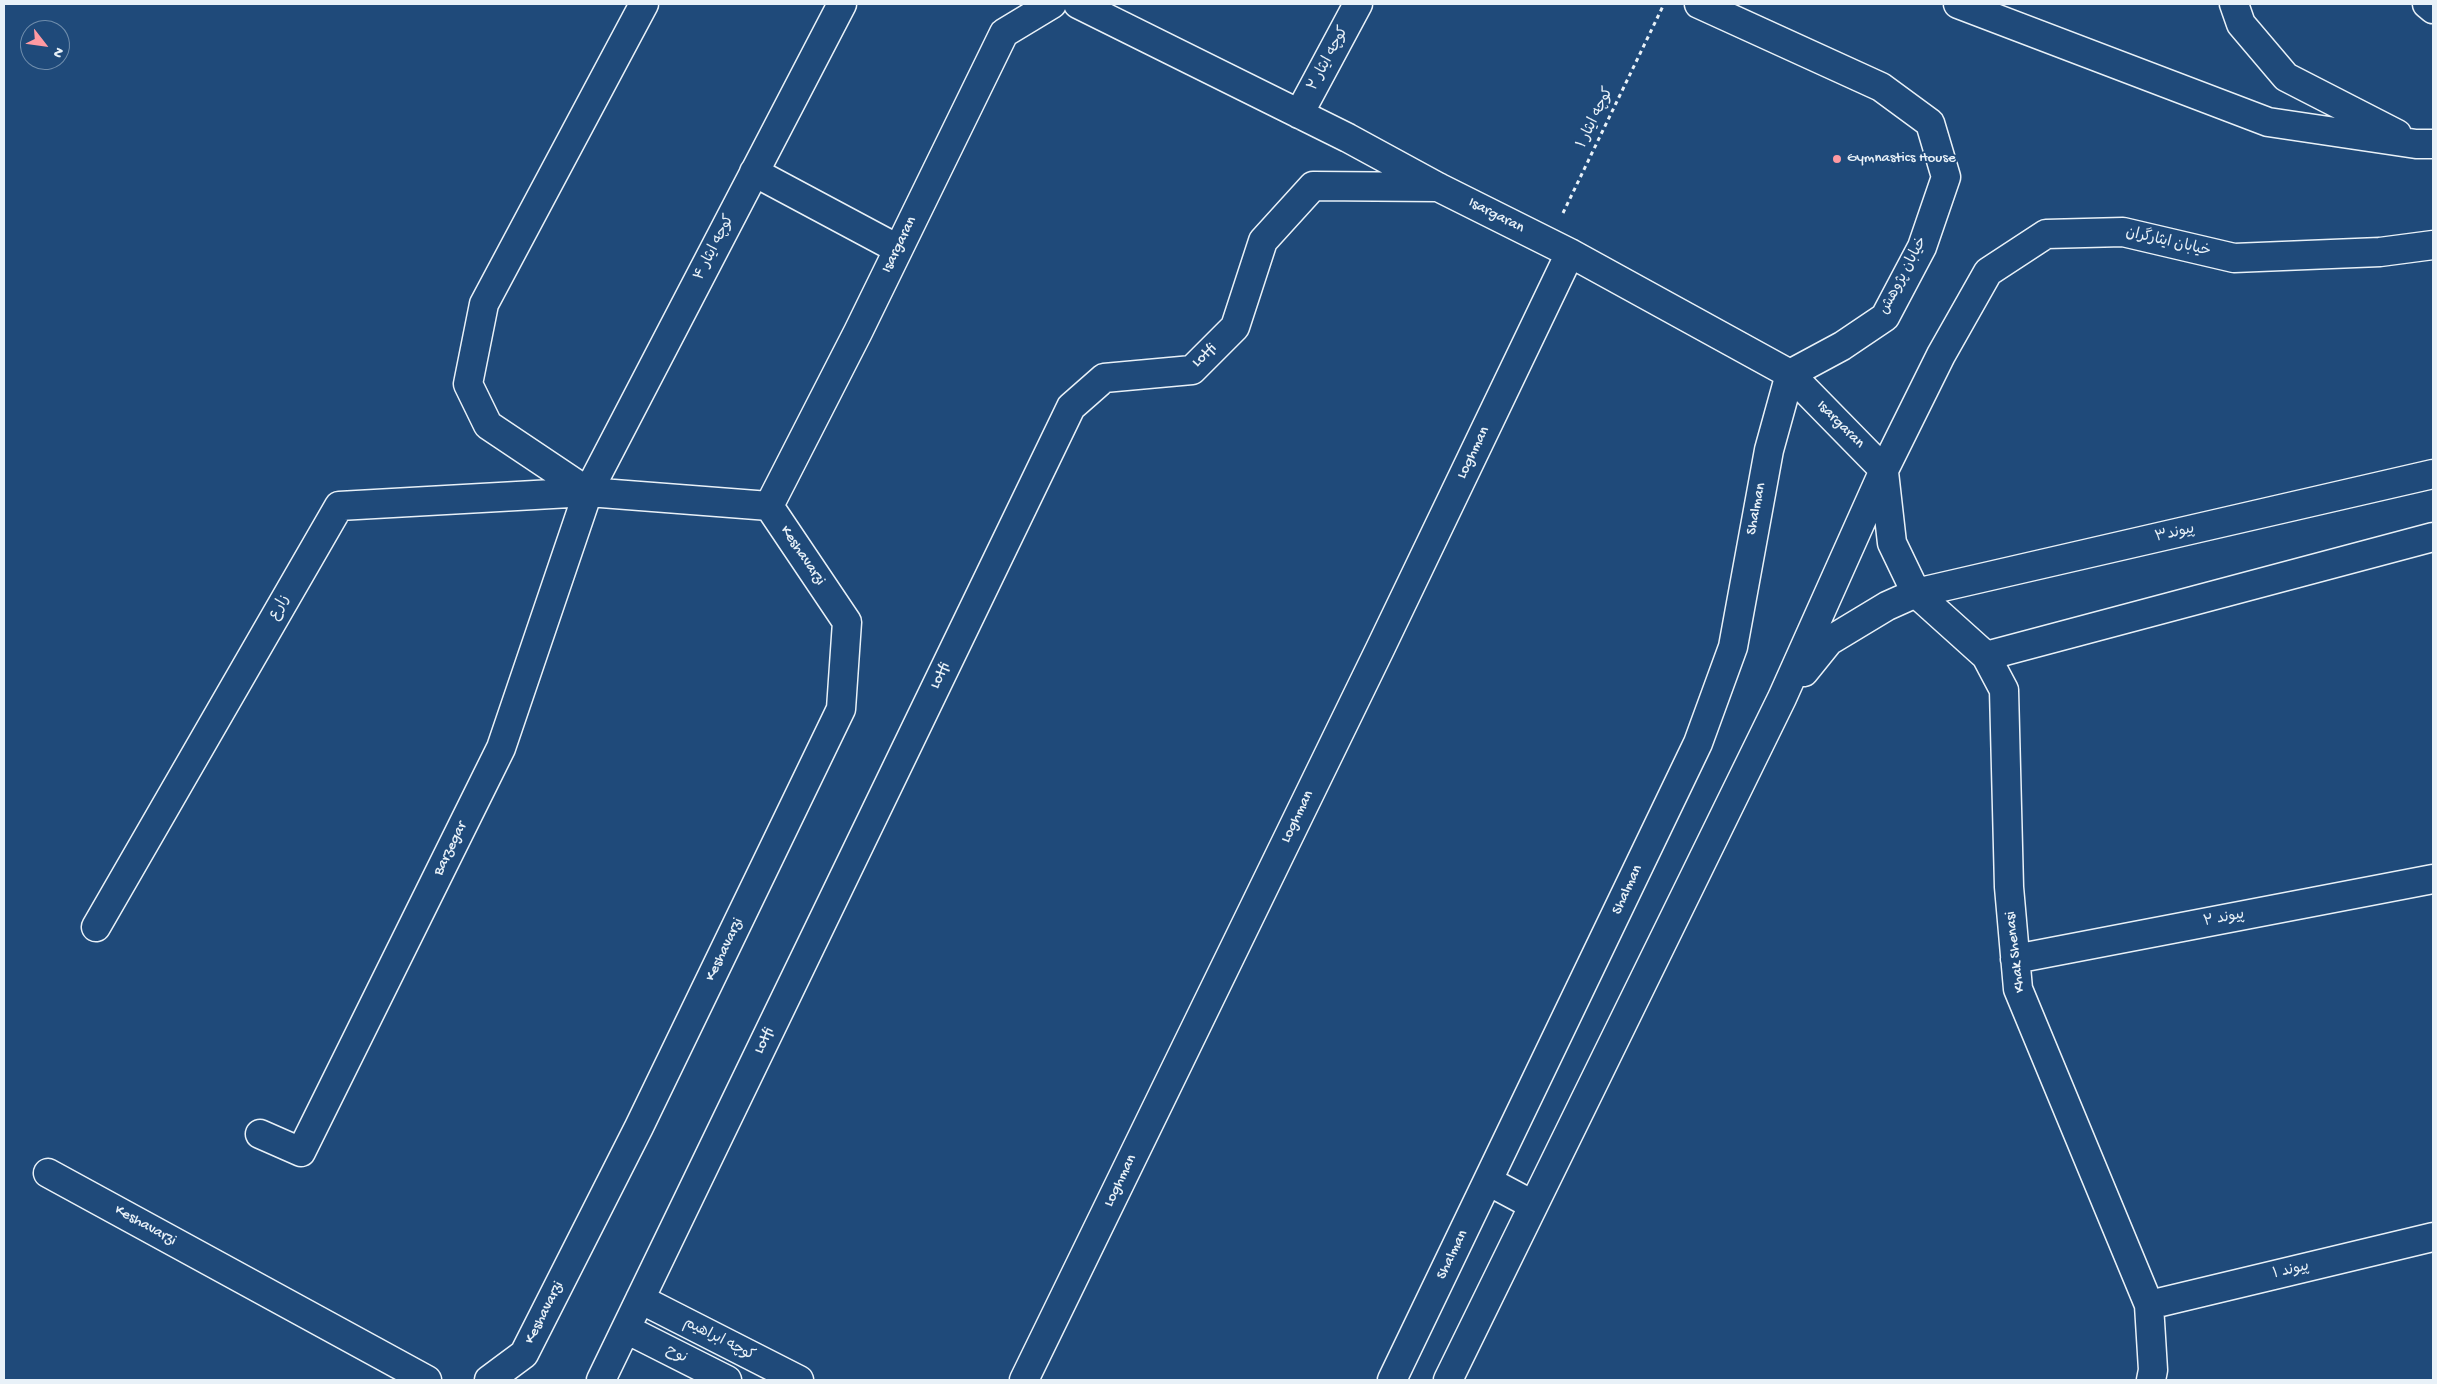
<!DOCTYPE html>
<meta charset="utf-8">
<style>
body{margin:0}
#map{position:relative;width:2437px;height:1384px;overflow:hidden;background:#1f4a7a;font-family:"Gochi Hand",sans-serif}
canvas{display:block}
.frame{position:absolute;inset:0;border:5px solid #e8f1f8;pointer-events:none}
.north{position:absolute;left:20px;top:20px;width:50px;height:50px;box-sizing:border-box;background:#1f4a7a;border:1px solid #6f8dac;border-radius:50%;rotate:120deg;font-size:14px;font-weight:700;line-height:20px;text-align:center;color:#e8f1f8}
.north::after{content:'';display:block;margin:auto;width:18px;height:22px;background:#ff9aa2;clip-path:polygon(50% 0,100% 100%,50% 72%,0 100%)}
</style>
<div id="map">
<canvas width="2437" height="1384"></canvas>
<div class="frame"></div>
<div class="north">N</div>
</div>
<script>
const ctx = document.querySelector('canvas').getContext('2d');
ctx.lineJoin = 'round';
function stroke(path, color, width, dash) { ctx.strokeStyle = color; ctx.lineWidth = width; ctx.lineCap = dash ? 'butt' : 'round'; ctx.setLineDash(dash || []); ctx.stroke(path); }
function label(font, color, halo, rows, align = 'center') {
  ctx.font = font + ' "Gochi Hand","Playpen Sans Arabic",sans-serif'; ctx.lineWidth = 4; ctx.setLineDash([]); ctx.textBaseline = 'middle'; ctx.strokeStyle = halo; ctx.fillStyle = color; for (const [text, x, y, turn = 0] of rows) {
    ctx.save(); ctx.translate(x, y); ctx.rotate((+turn || 0) * Math.PI / 180); ctx.textAlign = isNaN(turn) ? turn : align; if (halo) ctx.strokeText(text, 0, 0); ctx.fillText(text, 0, 0); ctx.restore();
  }
}
const minor = new Path2D(`
 M1078 4 1348 138 1438 187 1570 253 1790 374 1884 470
 M1958 4 2268 122 2416 144H2433
 M2234 4 2241 24 2286 77 2397 134
 M2427 4 2433 9
 M1299 114 1358 4
 M754 172 898 249
 M1884 472 1892 543 1916 593 1986 656 2004 690 2009 887 2018 989 2149 1305 2153 1370 2151 1380
 M588 492 488 425 468 384 484 304 644 4
 M769 506 858 332 1004 33 1052 4
 M1986 656 2433 537
 M1804 672 1829 641 1887 606 1916 593 2433 474
 M96 927 339 506 588 492 769 506
 M2015 959 2433 879
 M260 1134 301 1152 501 748 588 492 842 4
 M48 1173 427 1380
 M1488 1181 1533 1205
 M640 1299 799 1380
 M2149 1305 2433 1237
 M626 1329 727 1380
 M489 1380 524 1354 639 1127 841 709 847 622 769 506
 M601 1380 1071 407 1104 378 1192 370 1235 327 1263 241 1313 186 1438 187
 M1024 1380 1380 649 1570 253
 M1392 1380 1698 743 1733 647 1769 450 1790 374 1842 346 1885 317 1922 247 1946 177 1930 123 1881 87 1699 4
 M1448 1380 1782 698 1884 470 1941 355 1988 272 2046 234 2123 232 2234 258 2380 252 2433 245`);
stroke(minor, '#e8f1f8', 31);
stroke(new Path2D(`
 M1563 213 1664 4`), '#e8f1f8', 3, [4, 4]);
stroke(minor, '#1f4a7a', 28);
for (const [x, y, r, color] of [
 [1837,159,5,"#ff9aa2"]
]) { const dot = new Path2D(); dot.arc(x, y, r, 0, 2 * Math.PI); ctx.fillStyle = color; ctx.fill(dot); stroke(dot, '#1f4a7a', 2); }
label('15px', '#e8f1f8', '#1f4a7a', [
 ["کوچه ایثار ۲",1329,59,-62],
 ["کوچه ایثار ۱",1596,118,-64],
 ["Isargaran",1496,216,27],
 ["خیابان ایثارگران",2168,243,13],
 ["Isargaran",900,245,-64],
 ["کوچه ایثار ۴",715,248,-63],
 ["خیابان پژوهش",1904,276,-62],
 ["Lotfi",1205,356,-43],
 ["Isargaran",1840,425,45],
 ["Loghman",1474,453,-64],
 ["Shalman",1757,509,-79],
 ["پیوند۳",2175,534,-13],
 ["Keshavarzi",802,556,56],
 ["زارع",280,608,-60],
 ["Lotfi",941,676,-64],
 ["Loghman",1298,817,-64],
 ["Barzegar",451,849,-64],
 ["Shalman",1628,890,-65],
 ["پیوند ۲",2224,919,-11],
 ["Keshavarzi",725,950,-64],
 ["Khak Shenasi",2016,952,-97],
 ["Lotfi",765,1041,-64],
 ["Loghman",1121,1181,-64],
 ["Keshavarzi",145,1226,29],
 ["Shalman",1453,1255,-64],
 ["پیوند ۱",2291,1271,-13],
 ["Keshavarzi",545,1313,-63],
 ["کوچه ابراهیم",719,1340,27],
 ["نوح",676,1355,27]
]);
label('15px', '#e8f1f8', '#1f4a7a', [
 ["Gymnastics House",1847,159]
], 'left');
</script>
